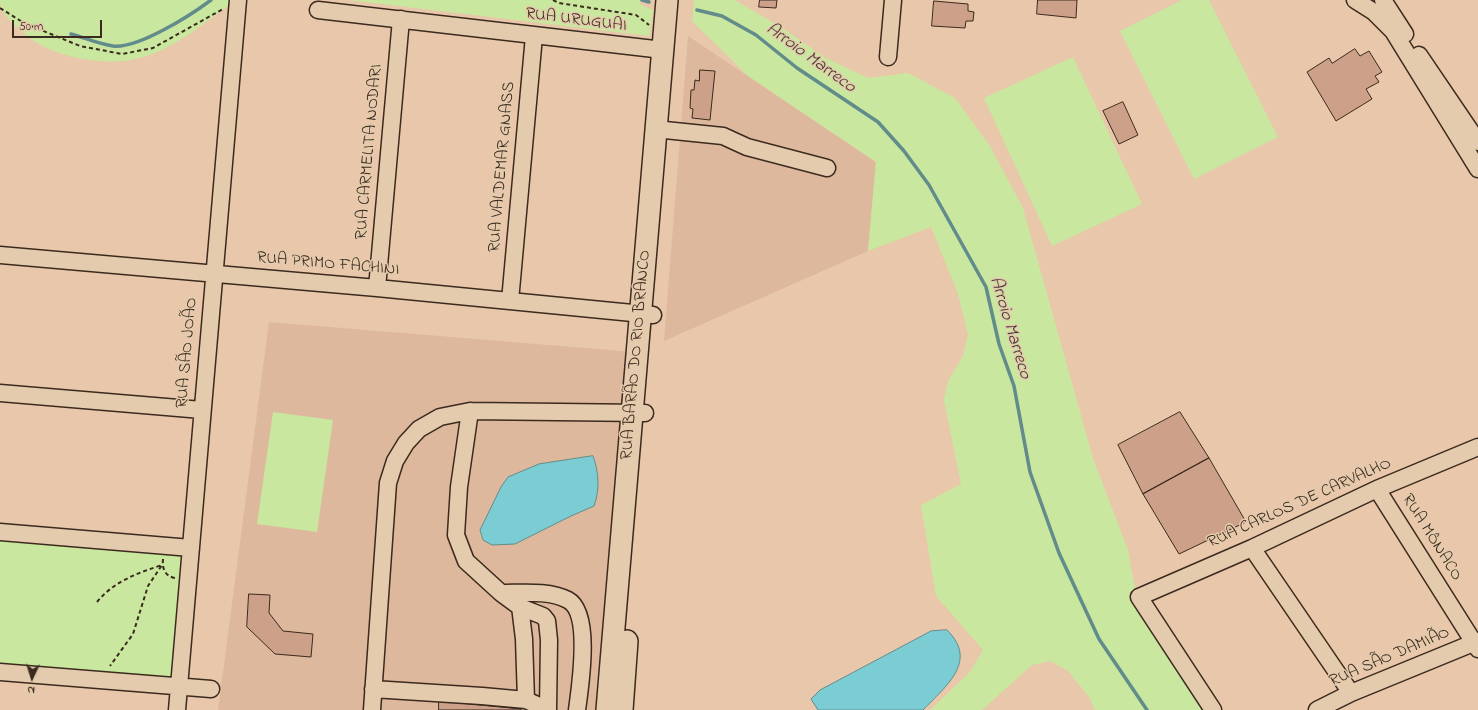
<!DOCTYPE html>
<meta charset="utf-8">
<style>
body{margin:0}
#map{position:relative;width:1478px;height:710px;overflow:hidden;background:#e9c7aa;font-family:"Indie Flower",sans-serif}
canvas{display:block}
.north{position:absolute;left:12px;top:658px;width:40px;height:40px;-webkit-text-stroke:3px #e5cbad;paint-order:stroke;rotate:184deg;font-size:11px;font-weight:700;line-height:16px;text-align:center;color:#3b2a1e}
.north::after{content:'';display:block;margin:auto;width:14px;height:18px;background:#3b2a1e;clip-path:polygon(50% 0,100% 100%,50% 72%,0 100%)}
.scale{position:absolute;left:12px;top:20px;width:90px;height:18px;box-sizing:border-box;border:2px solid #3b2a1e;border-top:0;padding-left:5px;font-size:12px;line-height:14px;white-space:nowrap;color:#3b2a1e;-webkit-text-stroke:3px #e5cbad;paint-order:stroke}
</style>
<div id="map">
<canvas width="1478" height="710"></canvas>
<div class="north">N</div>
<div class="scale">50 m</div>
</div>
<script>
const ctx = document.querySelector('canvas').getContext('2d');
ctx.lineJoin = 'round';
function fillPath(path, color) { ctx.fillStyle = color; ctx.fill(path, 'evenodd'); }
function stroke(path, color, width, dash) { ctx.strokeStyle = color; ctx.lineWidth = width; ctx.lineCap = dash ? 'butt' : 'round'; ctx.setLineDash(dash || []); ctx.stroke(path); }
function label(font, color, halo, rows, align = 'center') {
  ctx.font = font + ' "Indie Flower",sans-serif'; ctx.lineWidth = 3; ctx.setLineDash([]); ctx.textBaseline = 'middle'; ctx.strokeStyle = halo; ctx.fillStyle = color; for (const [text, x, y, turn = 0] of rows) {
    ctx.save(); ctx.translate(x, y); ctx.rotate((+turn || 0) * Math.PI / 180); ctx.textAlign = isNaN(turn) ? turn : align; if (halo) ctx.strokeText(text, 0, 0); ctx.fillText(text, 0, 0); ctx.restore();
  }
}
fillPath(new Path2D(`
 M688 36 876 162 868 251 664 341Z
 M269 322 634 352 601 710H218Z`), '#deb89d');
fillPath(new Path2D(`
 M0 0H237C181 38 152 73 78 58 59 54 40 47 26 35 15 25 0 15 0 0Z
 M348 0H640V4L653 10 649 36Z
 M694 0H735L784 29 824 57 868 78 908 73 955 98 990 146 1023 208 1093 458 1128 550 1138 606 1207 710H1095L1089 697 1068 671 1050 661 1032 665 982 710H930L970 672 983 650 936 596 921 505 961 484 944 400 948 381 963 356 968 335 958 294 931 227 868 251 876 162 748 76 692 21Z
 M1182 0H1209L1278 137 1194 179 1120 31Z
 M1073 57 1142 204 1052 246 984 98Z
 M273 412 333 420 317 532 257 524Z
 M0 540 183 555 173 680 0 665Z`), '#c9e79e');
const water = new Path2D(`
 M593 456C599 472 600 490 594 506L571 516 515 544 492 545 483 540 480 530 501 487 508 477 539 464Z
 M947 630C979 661 946 686 923 710H818L811 699 820 690 931 631Z`);
fillPath(water, '#7ccdd3');
stroke(water, '#628c8b', 1);
stroke(new Path2D(`
 M642 0 649 2
 M697 10 722 16 756 35 797 68 878 122 904 151 929 185 986 287 999 344 1014 386 1030 472 1059 553 1099 639 1147 710
 M71 34C85 38 99 44 113 46 138 49 191 15 211 0`), '#628c8b', 3.5);
const building = new Path2D(`
 M760 0H777L776 8 759 7Z
 M1038 0H1077L1076 18 1037 14Z
 M934 1 968 4V11L974 12 973 21H966L965 28 932 26Z
 M1355 49 1360 56 1369 51 1382 72 1375 76 1379 82 1366 89 1372 99 1336 121 1307 72 1329 58 1332 63Z
 M700 70 715 71 710 120 692 118 693 109 690 108 691 90H694L695 80 699 81Z
 M1123 102 1138 135 1119 144 1103 111Z
 M1180 412 1209 458 1143 494 1118 445Z
 M1209 458 1246 522 1179 554 1143 494Z
 M249 594 270 595 269 613 283 631 313 634 311 657 275 654 247 627Z
 M439 701 521 709V710H439Z`);
fillPath(building, '#cda089');
stroke(building, '#3b2a1e', 1);
const minor = new Path2D(`
 M1355 0 1374 12 1393 31 1478 169
 M1383 0 1405 34
 M318 10 663 50
 M1419 55 1478 142
 M888 57 893 0
 M655 129 723 136 747 147 827 168
 M0 255 377 288 653 315
 M377 288 401 19
 M510 301 534 36
 M0 393 202 410
 M470 411 459 487 456 535 466 561 501 593C522 593 549 590 568 600 592 613 580 687 577 710
 M1377 489 1478 649
 M0 532 191 548
 M1252 548 1351 693
 M501 593 520 607 543 616 547 621 549 640 548 710
 M519 598 524 639 526 700
 M0 672 211 689
 M373 689 482 696 526 700 548 710
 M177 710 238 0
 M372 710 388 483 395 461 406 443 419 429 440 417 470 411 645 413
 M1213 710 1139 597 1252 548 1377 489 1478 447
 M1317 710 1351 693 1478 641`);
const major = new Path2D(`
 M607 710 667 0
 M622 710 627 641`);
stroke(minor, '#3b2a1e', 19);
stroke(major, '#3b2a1e', 24);
stroke(new Path2D(`
 M553 0 559 3 636 15 649 25
 M0 8 24 23 80 46 122 54 153 48 223 9
 M163 559C162 569 165 576 175 578
 M97 602C114 581 138 573 162 565L148 586 133 634 110 666`), '#3b2a1e', 2, [4, 3]);
stroke(minor, '#e5cbad', 16);
stroke(major, '#e5cbad', 21);
label('17px', '#3b2a1e', '#e5cbad', [
 ["RUA URUGUAI",576,21,7],
 ["RUA CARMELITA NODARI",370,152,-85],
 ["RUA VALDEMAR GNASS",503,167,-85],
 ["RUA PRIMO FACHINI",328,265,5],
 ["RUA SÃO JOÃO",188,353,-85],
 ["RUA BARÃO DO RIO BRANCO",637,355,-85],
 ["RUA CARLOS DE CARVALHO",1300,504,-24],
 ["RUA MÔNACO",1431,538,58],
 ["RUA SÃO DAMIÃO",1390,658,-23]
]);
label('italic 18px', '#423a30', '#e5cbad', [
 ["Arroio Marreco",810,59,36],
 ["Arroio Marreco",1009,328,73]
]);
</script>
